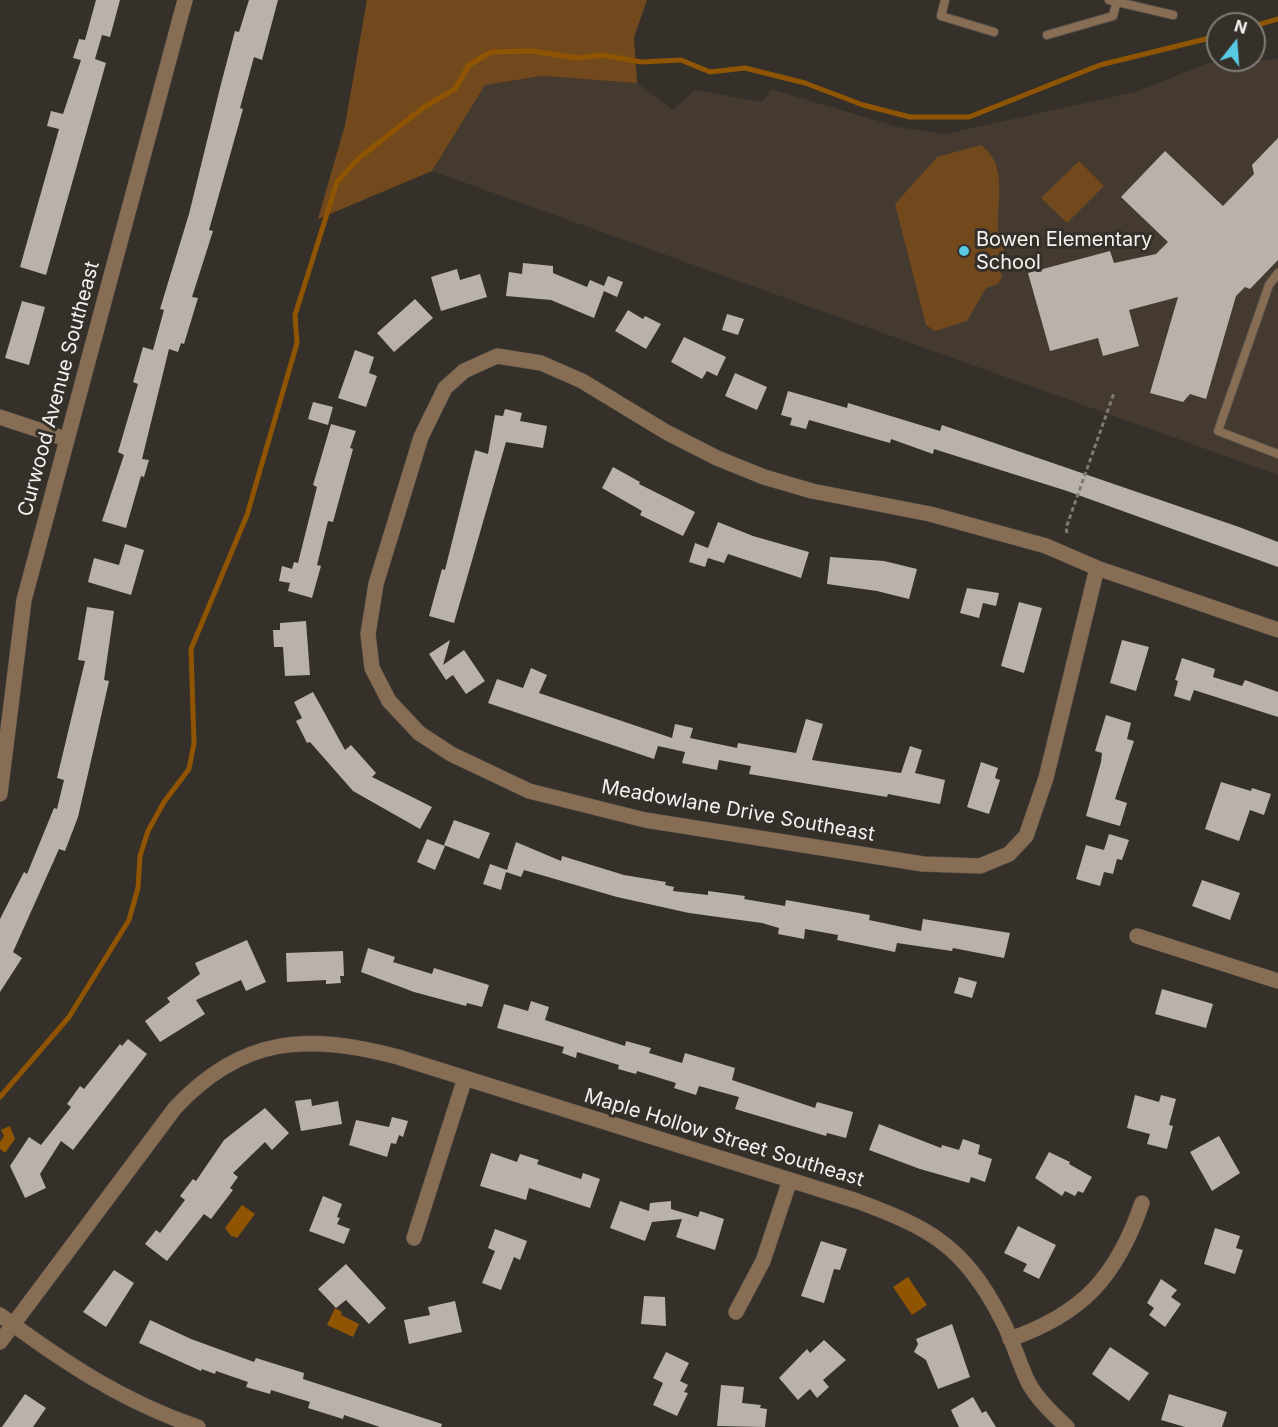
<!DOCTYPE html>
<style>
body{margin:0}
#map{position:relative;width:1278px;height:1427px;overflow:hidden;background:#35302a;font-family:Inter,sans-serif}
canvas{display:block}
.north{position:absolute;left:1206px;top:12px;width:60px;height:60px;box-sizing:border-box;background:#35302a;border:2px solid #827d78;border-radius:50%;rotate:17deg;font-size:16px;font-weight:700;line-height:24px;text-align:center;color:#f5f1ee}
.north::after{content:'';display:block;margin:auto;width:21px;height:27px;background:#57c9e3;clip-path:polygon(50% 0,100% 100%,50% 72%,0 100%)}
</style>
<div id="map">
<canvas width="1278" height="1427"></canvas>
<div class="north">N</div>
</div>
<script>
const ctx = document.querySelector('canvas').getContext('2d');
ctx.lineJoin = 'round';
function fillPath(path, color) { ctx.fillStyle = color; ctx.fill(path, 'evenodd'); }
function stroke(path, color, width, dash) { ctx.strokeStyle = color; ctx.lineWidth = width; ctx.lineCap = dash ? 'butt' : 'round'; ctx.setLineDash(dash || []); ctx.stroke(path); }
function label(font, color, halo, rows, align = 'center') {
  ctx.font = font + ' Inter,sans-serif'; ctx.lineWidth = 6; ctx.setLineDash([]); ctx.textBaseline = 'middle'; ctx.strokeStyle = halo; ctx.fillStyle = color; for (const [text, x, y, turn = 0] of rows) {
    ctx.save(); ctx.translate(x, y); ctx.rotate((+turn || 0) * Math.PI / 180); ctx.textAlign = isNaN(turn) ? turn : align; if (halo) ctx.strokeText(text, 0, 0); ctx.fillText(text, 0, 0); ctx.restore();
  }
}
fillPath(new Path2D(`
 M1278 59V475L432 171 485 85 542 76 637 83 673 110 695 90 762 102 771 89 898 127 945 134 1135 92 1208 63Z`), '#443a30');
fillPath(new Path2D(`
 M367 0H647L634 37 637 83 542 76 485 85 432 171 318 219 345 125Z
 M981 145C1008 165 997 199 998 228 998 236 1002 244 1004 251L997 261 1002 277 998 284 986 288 967 321 935 331 926 325 895 204 937 157Z
 M1079 161 1104 186 1067 223 1041 198Z`), '#72491d');
fillPath(new Path2D(`
 M10 1126 15 1139 5 1153 0 1149V1142L4 1136 1 1130Z
 M242 1205 255 1214 237 1238 233 1236 232 1237 225 1228Z
 M908 1277 927 1305 912 1315 893 1287Z
 M335 1308 342 1312 341 1315 359 1324 353 1337 327 1325Z`), '#905503');
stroke(new Path2D(`
 M1254 26 1278 19
 M0 1097 69 1017 129 920 138 888 140 856 148 831 164 802 189 769 194 743 191 649 247 515 297 343 295 315 337 182 359 158 424 107 455 89 469 65 491 52 532 51 577 58 602 55 641 62 681 60 710 72 745 68 805 83 863 105 910 117H969L1100 65 1218 36`), '#905503', 5);
fillPath(new Path2D(`
 M96 0H120L110 37 102 35 95 59 106 63 46 275 20 267 59 129 47 126 51 111 63 114 81 60 73 58 79 39 85 40Z
 M249 0H278L262 60 254 57 240 108 243 109 209 230 213 231 192 297 198 298 184 344 181 343 178 352 169 349 142 459 149 460 144 477 141 476 126 528 102 521 124 455 118 452 138 384 133 382 143 347 153 350 164 310 160 309 189 214 221 84 235 31 239 32Z
 M1278 138V260L1250 289 1245 287 1236 296 1206 399 1190 394 1183 402 1150 393 1178 297 1129 310 1139 346 1103 356 1098 338 1050 351 1028 273 1110 251 1114 263 1156 254 1168 242 1121 197 1165 151 1223 206 1254 174 1252 165Z
 M523 263 553 266V273L587 287 590 280 604 286 608 276 623 282 617 297 604 291 594 318 551 300 506 296 509 272 522 274Z
 M457 269 460 280 480 274 487 297 441 311 431 277Z
 M415 299 433 318 394 352 377 333Z
 M22 301 45 307 29 365 5 358Z
 M628 310 643 319 645 316 661 324 646 349 615 331Z
 M727 314 744 319 738 335 722 330Z
 M684 337 726 357 717 376 707 371 702 379 671 362Z
 M355 350 374 357 369 373 377 376 366 407 338 398Z
 M735 373 767 387 757 410 725 396Z
 M788 391 847 408 848 403 940 431 942 425 1239 527 1278 542V567L1067 491 934 449 933 454 891 439 890 443 809 420 806 429 790 425 792 418 781 415Z
 M313 402 333 407 328 425 308 419Z
 M505 409 522 413 520 421 547 426 543 448 506 442 454 623 429 616 442 569 445 570 475 450 488 454 495 415 503 416Z
 M331 424 356 431 350 448 353 449 333 522 328 521 317 565 321 566 312 598 288 591 290 583 279 581 282 566 292 569 294 562 298 563 317 487 313 485Z
 M613 467 640 482 639 484 695 512 683 536 640 515 642 511 602 488Z
 M718 522 753 536 809 552 801 578 728 554 724 563 708 558 705 567 689 562 695 543 708 548Z
 M125 544 144 550 131 595 88 582 94 558 119 565Z
 M830 557 884 561 917 569 909 599 877 591 827 584Z
 M967 588 999 593 996 606 983 603 979 618 960 613Z
 M1019 602 1042 608 1024 673 1001 666Z
 M87 607 114 611 104 680 109 681 93 752 78 817 65 851 59 849 13 952 22 958 0 992V919L24 872 27 874 54 808 57 809 64 780 57 778 85 661 78 660Z
 M306 621 310 675 285 676 283 647H274L273 630H280V623Z
 M450 640 443 665 464 650 485 681 466 694 453 675 446 680 429 654Z
 M1122 640 1149 647 1136 691 1110 683Z
 M1182 658 1215 669 1213 677 1242 686 1245 680 1278 692V717L1194 690 1190 701 1174 696 1178 681 1175 680Z
 M531 668 547 675 539 693 672 738 675 724 693 728 690 738 737 748 738 743 796 753 806 719 823 724 812 760 901 773 910 746 922 750 915 773 945 780 940 804 888 794 887 797 749 774 751 766 719 760 717 770 682 763 685 752 658 746 654 759 488 703 497 679 523 688Z
 M313 692 345 750 351 745 376 773 372 777 432 807 420 829 353 791 310 742 307 743 296 721 302 718 294 702Z
 M1106 715 1131 723 1127 739 1134 741 1115 799 1127 803 1120 826 1086 816 1101 762 1102 753 1095 751Z
 M981 762 998 768 995 778 1000 780 989 814 967 807Z
 M1221 782 1251 791 1252 788 1271 794 1264 815 1250 810 1239 841 1205 829Z
 M454 820 490 833 479 859 444 845Z
 M1109 834 1129 840 1122 860 1117 859 1113 874 1104 872 1100 886 1076 879 1086 845 1104 850Z
 M427 839 445 846 435 870 417 862Z
 M516 842 561 861 562 856 624 875 666 882 665 885 674 887 673 891 708 895V891L745 896 744 899 785 906 786 900 870 915 869 920 921 931 923 919 1010 933 1004 958 953 948 952 951 897 943 895 952 837 940 838 935 805 929 804 939 778 934 779 928 762 923 689 913 617 897 524 870 521 877 506 872 501 890 483 884 490 864 507 870Z
 M1202 880 1240 893 1230 920 1192 906Z
 M247 940 266 982 246 991 241 980 196 1000 205 1014 160 1042 145 1021 170 1002 167 998 200 974 195 963Z
 M368 948 395 957 393 962 432 974 434 968 489 985 482 1007 467 1003 466 1006 414 992 361 972Z
 M343 951 344 976H340L341 983 326 984V980L287 982 286 953Z
 M959 977 977 982 972 998 954 993Z
 M1162 989 1213 1004 1206 1028 1155 1014Z
 M531 1001 549 1007 545 1020 625 1046 626 1041 651 1048 649 1053 682 1063 685 1053 735 1068 732 1080 815 1108 817 1102 853 1112 846 1138 827 1133 826 1136 735 1109 739 1097 699 1086 696 1095 674 1088 676 1083 637 1071 636 1074 618 1069 619 1065 577 1052 576 1058 562 1053 564 1047 497 1028 504 1004 528 1011Z
 M128 1039 147 1054 73 1150 61 1141 40 1174 46 1188 25 1198 10 1166 29 1137 41 1145 71 1107 67 1104 80 1086 84 1089 120 1044 122 1046Z
 M1135 1095 1159 1102 1161 1095 1176 1099 1169 1125 1173 1126 1167 1149 1147 1144 1150 1134 1127 1128Z
 M311 1099 312 1106 338 1101 342 1124 301 1131 295 1101Z
 M265 1108 289 1133 272 1150 265 1142 233 1173 238 1177 230 1188 233 1190 211 1219 204 1214 167 1261 145 1244 156 1230 160 1233 185 1200 180 1196 193 1179 196 1181 224 1140Z
 M392 1117 408 1121 403 1137 399 1135 396 1144 391 1143 387 1157 349 1145 356 1120 389 1127Z
 M879 1124 941 1148 942 1145 959 1150 963 1139 980 1145 978 1154 992 1159 985 1182 971 1177 969 1183 920 1169 869 1150Z
 M1219 1136 1240 1173 1212 1191 1190 1152Z
 M1049 1152 1070 1162 1069 1164 1092 1177 1083 1193 1078 1191 1075 1196 1065 1191 1062 1196 1035 1178Z
 M491 1153 517 1162 520 1154 539 1160 537 1164 581 1179 583 1173 600 1179 590 1208 529 1188 526 1200 480 1186Z
 M323 1196 342 1204 337 1217 340 1218 337 1224 350 1229 344 1244 309 1231Z
 M620 1201 649 1211 650 1203 671 1201V1209L698 1217 700 1211 724 1219 715 1250 676 1237 682 1219 652 1222 645 1241 610 1228Z
 M1018 1226 1056 1245 1039 1279 1023 1271 1027 1264 1004 1253Z
 M1215 1228 1240 1236 1236 1248 1243 1250 1235 1274 1204 1264Z
 M495 1229 527 1241 520 1260 514 1257 501 1290 482 1283 495 1251 488 1248Z
 M821 1241 847 1249 840 1270 834 1269 824 1303 801 1296Z
 M346 1264 386 1308 369 1324 346 1300 336 1308 318 1289Z
 M114 1270 134 1283 106 1327 83 1312Z
 M1161 1279 1177 1290 1171 1297 1181 1304 1165 1327 1149 1315 1154 1308 1147 1303Z
 M644 1296 665 1297 666 1326 641 1324Z
 M455 1301 462 1332 409 1344 404 1320 430 1315 428 1307Z
 M150 1320 191 1339 254 1362 256 1358 304 1373 303 1379 442 1424 441 1427H380L344 1415 343 1419 308 1408 310 1402 271 1390 270 1394 246 1387 248 1382 216 1371 215 1374 202 1369 201 1371 139 1343Z
 M952 1324 970 1377 938 1389 926 1360 914 1352 918 1344 916 1339Z
 M824 1340 846 1360 823 1380 829 1387 817 1398 810 1389 798 1400 779 1378 807 1349 810 1353Z
 M1110 1347 1149 1373 1129 1401 1092 1374Z
 M666 1352 689 1363 680 1381 688 1385 684 1392 688 1393 677 1416 653 1405 663 1383 653 1378Z
 M721 1385 744 1387 742 1403 761 1405 760 1408 767 1409 765 1427 717 1426Z
 M25 1394 46 1408 33 1427H2Z
 M1169 1394 1227 1412 1222 1427H1185L1161 1420Z
 M973 1397 982 1413 986 1411 996 1427H959L951 1410Z`), '#b9b2ab');
const service = new Path2D(`
 M945 0 941 16 994 32
 M1109 0 1173 15
 M1047 35 1113 16 1117 0
 M1278 273 1269 285 1218 431 1278 454`);
const minor = new Path2D(`
 M0 417 66 439
 M1097 568 1046 778 1026 836 1009 854 980 866 923 864 645 820 529 791 451 754 419 733 389 701 372 668 368 634 376 584 421 437 445 388 464 371 497 356 541 363 582 381 666 432 717 458 764 477 812 491 930 514 1046 546 1097 568 1278 630
 M0 794 24 600 185 0
 M1137 936 1278 981
 M414 1238 465 1078
 M736 1312 763 1261 790 1180
 M0 1315C62 1361 123 1402 198 1427
 M1010 1339C1083 1314 1117 1276 1142 1203
 M0 1342 175 1108C242 1036 308 1033 398 1057L857 1201C930 1228 964 1246 1001 1318 1012 1338 1018 1361 1028 1382 1037 1399 1053 1414 1067 1427`);
stroke(service, '#544f49', 10);
stroke(minor, '#544f49', 16);
stroke(new Path2D(`
 M1067 533 1066 528 1114 393`), '#7e7a75', 3, [4.5, 3]);
stroke(service, '#876d53', 8);
stroke(minor, '#876d53', 15);
for (const [x, y, r, color] of [
 [964,251,6,"#57c9e3"]
]) { const dot = new Path2D(); dot.arc(x, y, r, 0, 2 * Math.PI); ctx.fillStyle = color; ctx.fill(dot); stroke(dot, '#35302a', 2); }
label('20px', '#f5f1ee', '#35302a', [
 ["Bowen Elementary",976,240],
 ["School",976,263]
], 'left');
label('20px', '#f5f1ee', '#35302a', [
 ["Curwood Avenue Southeast",59,389,-75],
 ["Meadowlane Drive Southeast",738,811,10],
 ["Maple Hollow Street Southeast",724,1138,17]
]);
</script>
